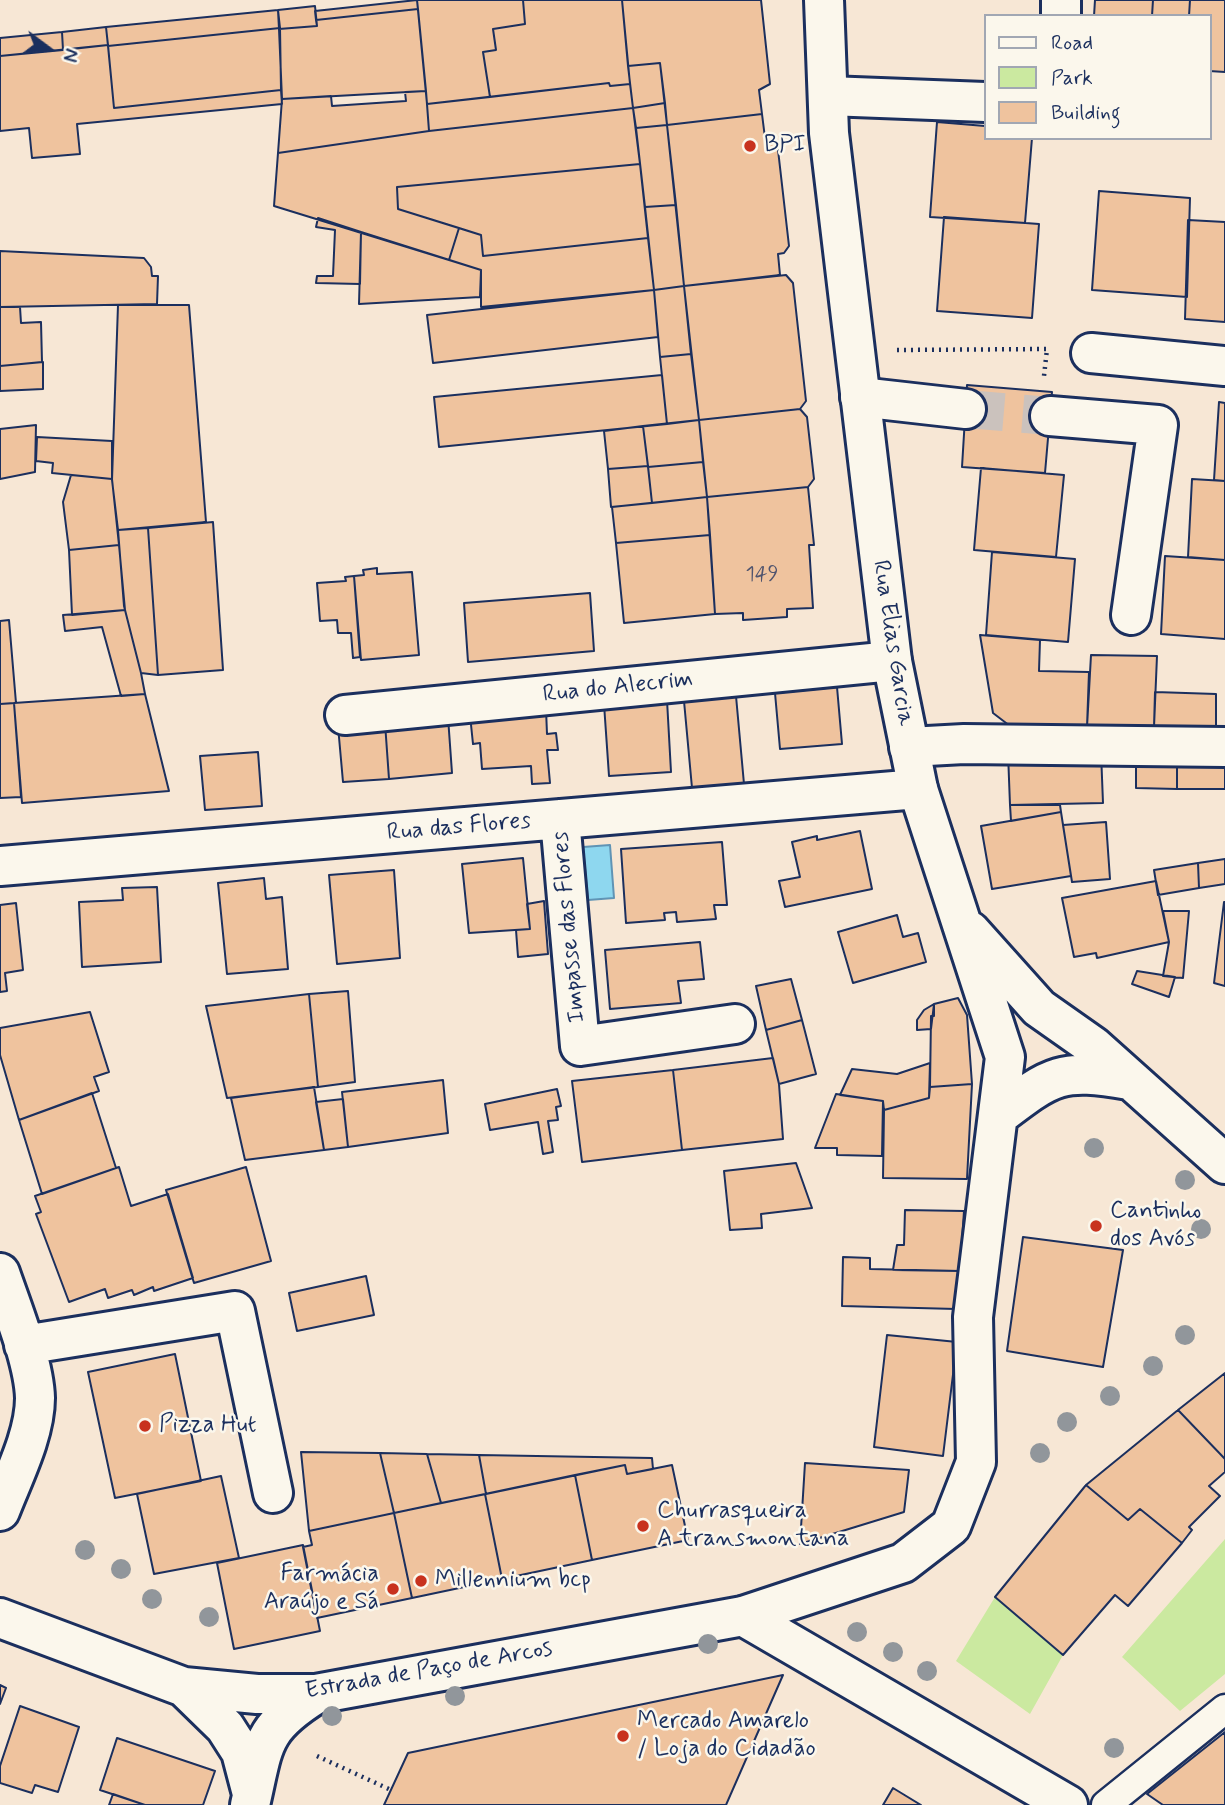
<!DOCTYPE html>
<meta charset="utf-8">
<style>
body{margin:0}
#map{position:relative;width:1225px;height:1805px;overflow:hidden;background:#f7e7d5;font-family:Mynerve,sans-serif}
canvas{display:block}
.legend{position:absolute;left:984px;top:14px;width:228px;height:126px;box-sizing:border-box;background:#fbf7ec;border:2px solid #a1a7b3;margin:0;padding:9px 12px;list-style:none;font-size:21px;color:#1b2f5e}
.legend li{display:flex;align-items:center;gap:14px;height:35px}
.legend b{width:35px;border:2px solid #a1a7b3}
.north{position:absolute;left:14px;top:14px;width:70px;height:70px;-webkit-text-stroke:5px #fbf7ec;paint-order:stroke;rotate:106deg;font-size:19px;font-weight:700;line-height:28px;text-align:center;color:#1b2f5e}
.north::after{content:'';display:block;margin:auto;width:24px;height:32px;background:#1b2f5e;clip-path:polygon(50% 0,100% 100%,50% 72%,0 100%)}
</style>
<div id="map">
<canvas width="1225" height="1805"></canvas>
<ul class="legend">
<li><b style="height:9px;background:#fbf7ec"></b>Road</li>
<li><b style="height:19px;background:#cbe9a0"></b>Park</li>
<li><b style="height:19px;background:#efc39e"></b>Building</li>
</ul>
<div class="north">N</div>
</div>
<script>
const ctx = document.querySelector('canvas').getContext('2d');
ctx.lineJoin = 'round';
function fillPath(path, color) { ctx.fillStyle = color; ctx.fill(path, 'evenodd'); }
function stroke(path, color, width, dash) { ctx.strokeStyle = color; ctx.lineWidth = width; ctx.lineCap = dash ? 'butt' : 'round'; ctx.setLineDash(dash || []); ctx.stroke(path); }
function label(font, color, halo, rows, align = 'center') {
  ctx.font = font + ' Mynerve,sans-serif'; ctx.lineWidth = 5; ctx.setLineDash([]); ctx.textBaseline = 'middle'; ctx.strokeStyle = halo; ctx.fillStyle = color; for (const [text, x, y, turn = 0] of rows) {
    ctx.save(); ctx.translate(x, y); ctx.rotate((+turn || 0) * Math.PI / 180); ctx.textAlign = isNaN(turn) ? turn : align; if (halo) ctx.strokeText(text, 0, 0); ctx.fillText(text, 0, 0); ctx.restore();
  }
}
fillPath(new Path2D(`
 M1225 1539V1674L1180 1711 1122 1657Z
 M995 1597 1063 1655 1030 1714 956 1661Z`), '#cbe9a0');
const water = new Path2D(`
 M610 845 614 898 588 900 583 847Z`);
fillPath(water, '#8ed7ef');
stroke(water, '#6094b5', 2);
const building = new Path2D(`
 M417 0H523L525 24 493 29 496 50 483 52 490 97 427 104Z
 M417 0 418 9 316 20 315 11Z
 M523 0H622L630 84 610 86 609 83 490 97 483 52 496 50 493 29 525 24Z
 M622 0H761L770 84 759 90 762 114 667 125 660 63 628 66Z
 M1095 0H1153L1152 16H1094Z
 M1153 0H1190L1189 16H1152Z
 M1190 0H1225V72L1209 71V16H1189Z
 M315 6 317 26 279 29 278 10Z
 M418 9 426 91 282 99 279 29 317 26 316 20Z
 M278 10 280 28 108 46 106 27Z
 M106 27 108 45 63 50 62 32Z
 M280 28 281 90 114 108 108 46Z
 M62 32 63 50 0 56V38Z
 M108 45 114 108 281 90 282 104 77 124 80 154 32 158 29 128 0 131V56Z
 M660 63 665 103 633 108 628 66Z
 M609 83 610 86 630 84 633 108 429 131 427 104Z
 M426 91 429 131 278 153 282 99 331 96 332 106 406 101 405 92Z
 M665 103 667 125 636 128 633 108Z
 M633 108 640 164 397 187 398 209 459 228 449 260 274 206 278 153 429 131Z
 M762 114 765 138 772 137 777 141 789 246 784 253 778 254 780 275 684 286 667 125Z
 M937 122 985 126V138H1032L1025 223 930 217Z
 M667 125 676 205 645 207 636 128Z
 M640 164 648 238 483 256 481 235 398 209 397 187Z
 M1099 191 1190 198 1187 297 1092 290Z
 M676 205 684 286 654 290 645 207Z
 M944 217 1039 224 1032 318 937 311Z
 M318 218 361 232 360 284 316 283 317 276H333L335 230 316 227Z
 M1188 220 1225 222V322L1185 319Z
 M459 228 481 235 483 256 648 238 654 290 481 307V270L449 260Z
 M361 232 481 270 480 297 359 304Z
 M0 251 144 258 151 267 152 276H158L157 304 0 307Z
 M786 275 793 283 806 401 800 409 699 420 684 286Z
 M684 286 691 354 660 357 654 290Z
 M654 290 658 337 433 363 427 315Z
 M118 305H189L206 522 118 530 112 480Z
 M0 307H20L21 323 41 322 42 362 0 366Z
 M691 354 699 420 667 424 660 357Z
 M43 362V389L0 391V366Z
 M662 375 667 424 439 447 434 397Z
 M967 385 1052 392 1045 473 962 467Z
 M1219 402 1225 403V481L1214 480Z
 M800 409 807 417 814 479 808 487 707 497 699 420Z
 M699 420 703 462 648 467 643 426Z
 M36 425 35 472 0 479V429Z
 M643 426 648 466 608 469 604 431Z
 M37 437 112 441V479L52 473 53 463 36 461Z
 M703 462 707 497 652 503 648 467Z
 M648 466 652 503 611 507 608 469Z
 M981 468 1064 475 1056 557 974 550Z
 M71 475 112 479 119 545 69 550 63 502Z
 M1192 479 1225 481V560L1188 557Z
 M808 487 814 545H809L813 608 787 609V617L743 620V613L715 614 707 497Z
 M707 497 710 535 616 543 612 507Z
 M213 522 223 670 158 675 148 528Z
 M148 528 158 675 141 673 124 606 118 530Z
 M710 535 715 614 624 623 616 543Z
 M119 545 125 610 72 615 69 550Z
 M992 552 1075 559 1068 642 986 635Z
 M1165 556 1225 560V639L1161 634Z
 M377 568V574L412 572 419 655 361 660 354 576 364 575 363 570Z
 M354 576 360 657 353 658 351 633H338L337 620 320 621 317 583 346 581 345 577Z
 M590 593 594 651 468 662 464 603Z
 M125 610 141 673 145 694 121 696 102 627 65 631 63 615Z
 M9 620 16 703 0 704V621Z
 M980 635 1040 640 1039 671 1089 672 1087 727 1010 726 993 713Z
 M1091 655 1157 656 1154 727H1087Z
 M837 687 842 744 780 749 775 693Z
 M1155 692 1216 694V730L1154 727Z
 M145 694 169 791 22 803 14 703Z
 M736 696 744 784 692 788 684 701Z
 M667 700 671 772 609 776 604 704Z
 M14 703 21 797 0 798V704Z
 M546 709 547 734 556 733 558 750H547L550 783 532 784 531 766 482 769 480 743 473 744 470 715Z
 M448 717 452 773 389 779 385 723Z
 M385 723 389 779 343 782 338 726Z
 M258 752 262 806 205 810 200 756Z
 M1101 752 1103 803 1010 805 1008 753Z
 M1136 756H1177V789L1136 788Z
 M1177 756H1225V789H1177Z
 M1010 805H1060L1061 812 1011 821Z
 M1061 812 1071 876 992 889 981 826Z
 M1106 822 1110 879 1072 882 1063 825Z
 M860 831 872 889 785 907 779 881 800 877 792 842 817 836V840Z
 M722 842 727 905H714L716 919 677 922 676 912 664 913 665 920 626 923 621 849Z
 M523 858 530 929 469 933 462 864Z
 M1225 859V884L1199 888 1198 863Z
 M1198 863 1199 888 1158 895 1154 870Z
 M394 870 400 958 337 964 329 875Z
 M264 878 266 899 282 897 288 969 227 974 218 883Z
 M1156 881 1169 942 1097 958 1096 953 1074 957 1062 898Z
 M157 887 161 962 82 967 79 902 123 900 122 888Z
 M544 901 548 954 518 957 516 930 530 929 527 904Z
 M1224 902H1225V986L1214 983Z
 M16 903 23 970 5 973 7 991 0 992V905Z
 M1163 911H1189L1183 978 1163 976 1169 942Z
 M897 915 903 937 918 933 926 962 853 983 838 932Z
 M700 942 704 979 678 981 681 1003 610 1009 605 950Z
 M1137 971 1175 977 1169 997 1132 984Z
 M791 979 802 1020 766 1030 756 986Z
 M348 991 355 1082 318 1087 309 994Z
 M309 994 318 1087 227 1098 206 1006Z
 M958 998 967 1015 972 1084 930 1087 931 1016H934V1004Z
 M934 1004 931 1029 917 1030V1020L924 1010Z
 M90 1012 109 1072 94 1077 99 1091 19 1120 0 1055V1028Z
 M802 1020 816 1074 779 1084 766 1030Z
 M773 1058 779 1084 783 1139 682 1150 673 1070Z
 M930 1063 929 1098 884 1110 883 1101 840 1095 852 1069 897 1074Z
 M673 1070 682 1150 582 1162 572 1081Z
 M443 1080 448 1133 348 1147 342 1092Z
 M972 1084 967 1179 883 1178 884 1110 929 1098 930 1087Z
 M314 1087 324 1150 245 1160 231 1098Z
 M557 1089 561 1106 556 1107 558 1120 548 1121 553 1152 543 1154 538 1122 490 1130 485 1104Z
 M92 1093 116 1168 42 1194 19 1120Z
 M836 1094 883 1101 882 1156 837 1155V1148H815Z
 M343 1099 348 1147 324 1150 316 1102Z
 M796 1163 812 1208 761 1214 762 1228 730 1230 724 1171Z
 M119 1167 131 1206 168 1194 193 1278 154 1291 153 1287 134 1295 132 1290 108 1298 105 1289 69 1302 36 1214 41 1212 35 1196Z
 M246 1167 271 1261 194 1283 166 1190Z
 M905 1210 964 1211 960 1271 893 1270 897 1245H904Z
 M1023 1237 1123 1250 1103 1367 1007 1351Z
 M843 1257 870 1258V1269L960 1271 956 1309 842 1306Z
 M366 1276 374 1315 297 1331 289 1293Z
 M887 1335 957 1342 943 1456 874 1447Z
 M175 1354 201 1481 115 1498 88 1372Z
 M1225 1373V1459L1178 1410Z
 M1178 1410 1225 1459V1472L1209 1486 1220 1496 1189 1527 1192 1530 1182 1543 1140 1509 1128 1520 1086 1485Z
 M301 1452 380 1453 394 1513 309 1531Z
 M380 1453 427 1454 441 1503 394 1513Z
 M427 1454 479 1455 486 1494 441 1503Z
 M479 1455 652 1458 653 1469 627 1474 625 1465 486 1494Z
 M805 1463 909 1470 904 1512 800 1544Z
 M625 1465 627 1474 672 1465 688 1540 592 1560 575 1475Z
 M575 1475 592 1560 502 1579 485 1494Z
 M221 1476 239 1558 154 1574 137 1494Z
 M1086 1485 1128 1520 1140 1509 1182 1543 1128 1606 1115 1595 1063 1655 995 1597Z
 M485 1494 502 1579 412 1598 394 1513Z
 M394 1513 412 1598 317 1618 303 1547 312 1545 309 1531Z
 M303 1545 320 1631 234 1649 217 1563Z
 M783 1675 726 1805H384L408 1753Z
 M0 1685 6 1688 0 1704Z
 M20 1706 79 1727 58 1792 35 1785 32 1793 0 1783V1766Z
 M1225 1732V1805H1163L1147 1794Z
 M117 1738 215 1771 203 1805H145L100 1790Z
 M893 1788 921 1805H883Z
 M113 1794 145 1805H109Z`);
fillPath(building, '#efc39e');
stroke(building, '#1b2f5e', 2);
stroke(new Path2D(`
 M966 409 1050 416`), '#cbc2bd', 38, [38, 19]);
const pedestrian = new Path2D(`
 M1106 1805 1225 1709`);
const minor = new Path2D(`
 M1061 16V0
 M828 96 985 102
 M1091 353 1225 366
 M860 397 966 409
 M1050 416 1158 425 1131 615
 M345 715 892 661
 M909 747 964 744 1225 747
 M560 819 580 1046 735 1024
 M0 866 918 789
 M0 1273C12 1308 34 1362 35 1398 35 1435 13 1477 0 1511
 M24 1345 235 1311 273 1493
 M743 1616 1068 1805`);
const tertiary = new Path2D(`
 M970 931 1039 1008 1093 1046 1225 1164
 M998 1116C1052 1075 1060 1068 1129 1080
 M0 1618 184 1687 257 1694H316L743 1616 903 1563 951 1526 976 1462 973 1317 1005 1057 918 789 892 661 829 133 824 0
 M184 1687 225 1727 241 1752 252 1794
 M250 1805C264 1745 260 1729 316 1694`);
stroke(pedestrian, '#1b2f5e', 33);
stroke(minor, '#1b2f5e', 44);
stroke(tertiary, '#1b2f5e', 44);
stroke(new Path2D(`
 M897 350 1047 349 1044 376
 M317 1756 391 1790`), '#1b2f5e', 4.5, [2, 5]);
stroke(pedestrian, '#fbf7ec', 28);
stroke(minor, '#fbf7ec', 38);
stroke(tertiary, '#fbf7ec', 38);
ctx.fillStyle = '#91969b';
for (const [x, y] of [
 [1094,1148],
 [1185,1180],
 [1201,1229],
 [1185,1335],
 [1153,1366],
 [1110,1396],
 [1067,1422],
 [1040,1453],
 [85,1550],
 [121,1569],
 [152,1599],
 [209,1617],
 [857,1632],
 [708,1644],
 [893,1652],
 [927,1671],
 [455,1696],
 [332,1716],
 [1114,1748]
]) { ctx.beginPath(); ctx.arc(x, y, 10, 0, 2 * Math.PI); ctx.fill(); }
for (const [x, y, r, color] of [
 [750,146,7,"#c8321e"],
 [1096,1226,7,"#c8321e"],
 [145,1426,7,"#c8321e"],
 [643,1526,7,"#c8321e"],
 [421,1581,7,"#c8321e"],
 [393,1589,7,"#c8321e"],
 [623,1736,7,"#c8321e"]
]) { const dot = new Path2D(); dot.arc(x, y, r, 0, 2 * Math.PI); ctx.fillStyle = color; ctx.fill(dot); stroke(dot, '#fbf7ec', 2.5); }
label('21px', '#50546e', null, [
 ["149",762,576]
]);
label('24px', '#1b2f5e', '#fbf7ec', [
 ["BPI",764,146],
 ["Cantinho",1110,1212],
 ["dos Avós",1110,1240],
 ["Pizza Hut",159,1426],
 ["Churrasqueira",657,1512],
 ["A transmontana",657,1540],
 ["Farmácia",379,1575,"right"],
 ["Araújo e Sá",379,1603,"right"],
 ["Millennium bcp",435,1581],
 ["Mercado Amarelo",637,1722],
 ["/ Loja do Cidadão",637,1750]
], 'left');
label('24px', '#1b2f5e', '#fbf7ec', [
 ["Rua Elias Garcia",892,643,81],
 ["Rua do Alecrim",618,688,-6],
 ["Rua das Flores",459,828,-5],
 ["Impasse das Flores",570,927,-95],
 ["Estrada de Paço de Arcos",429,1671,-10]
]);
</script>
